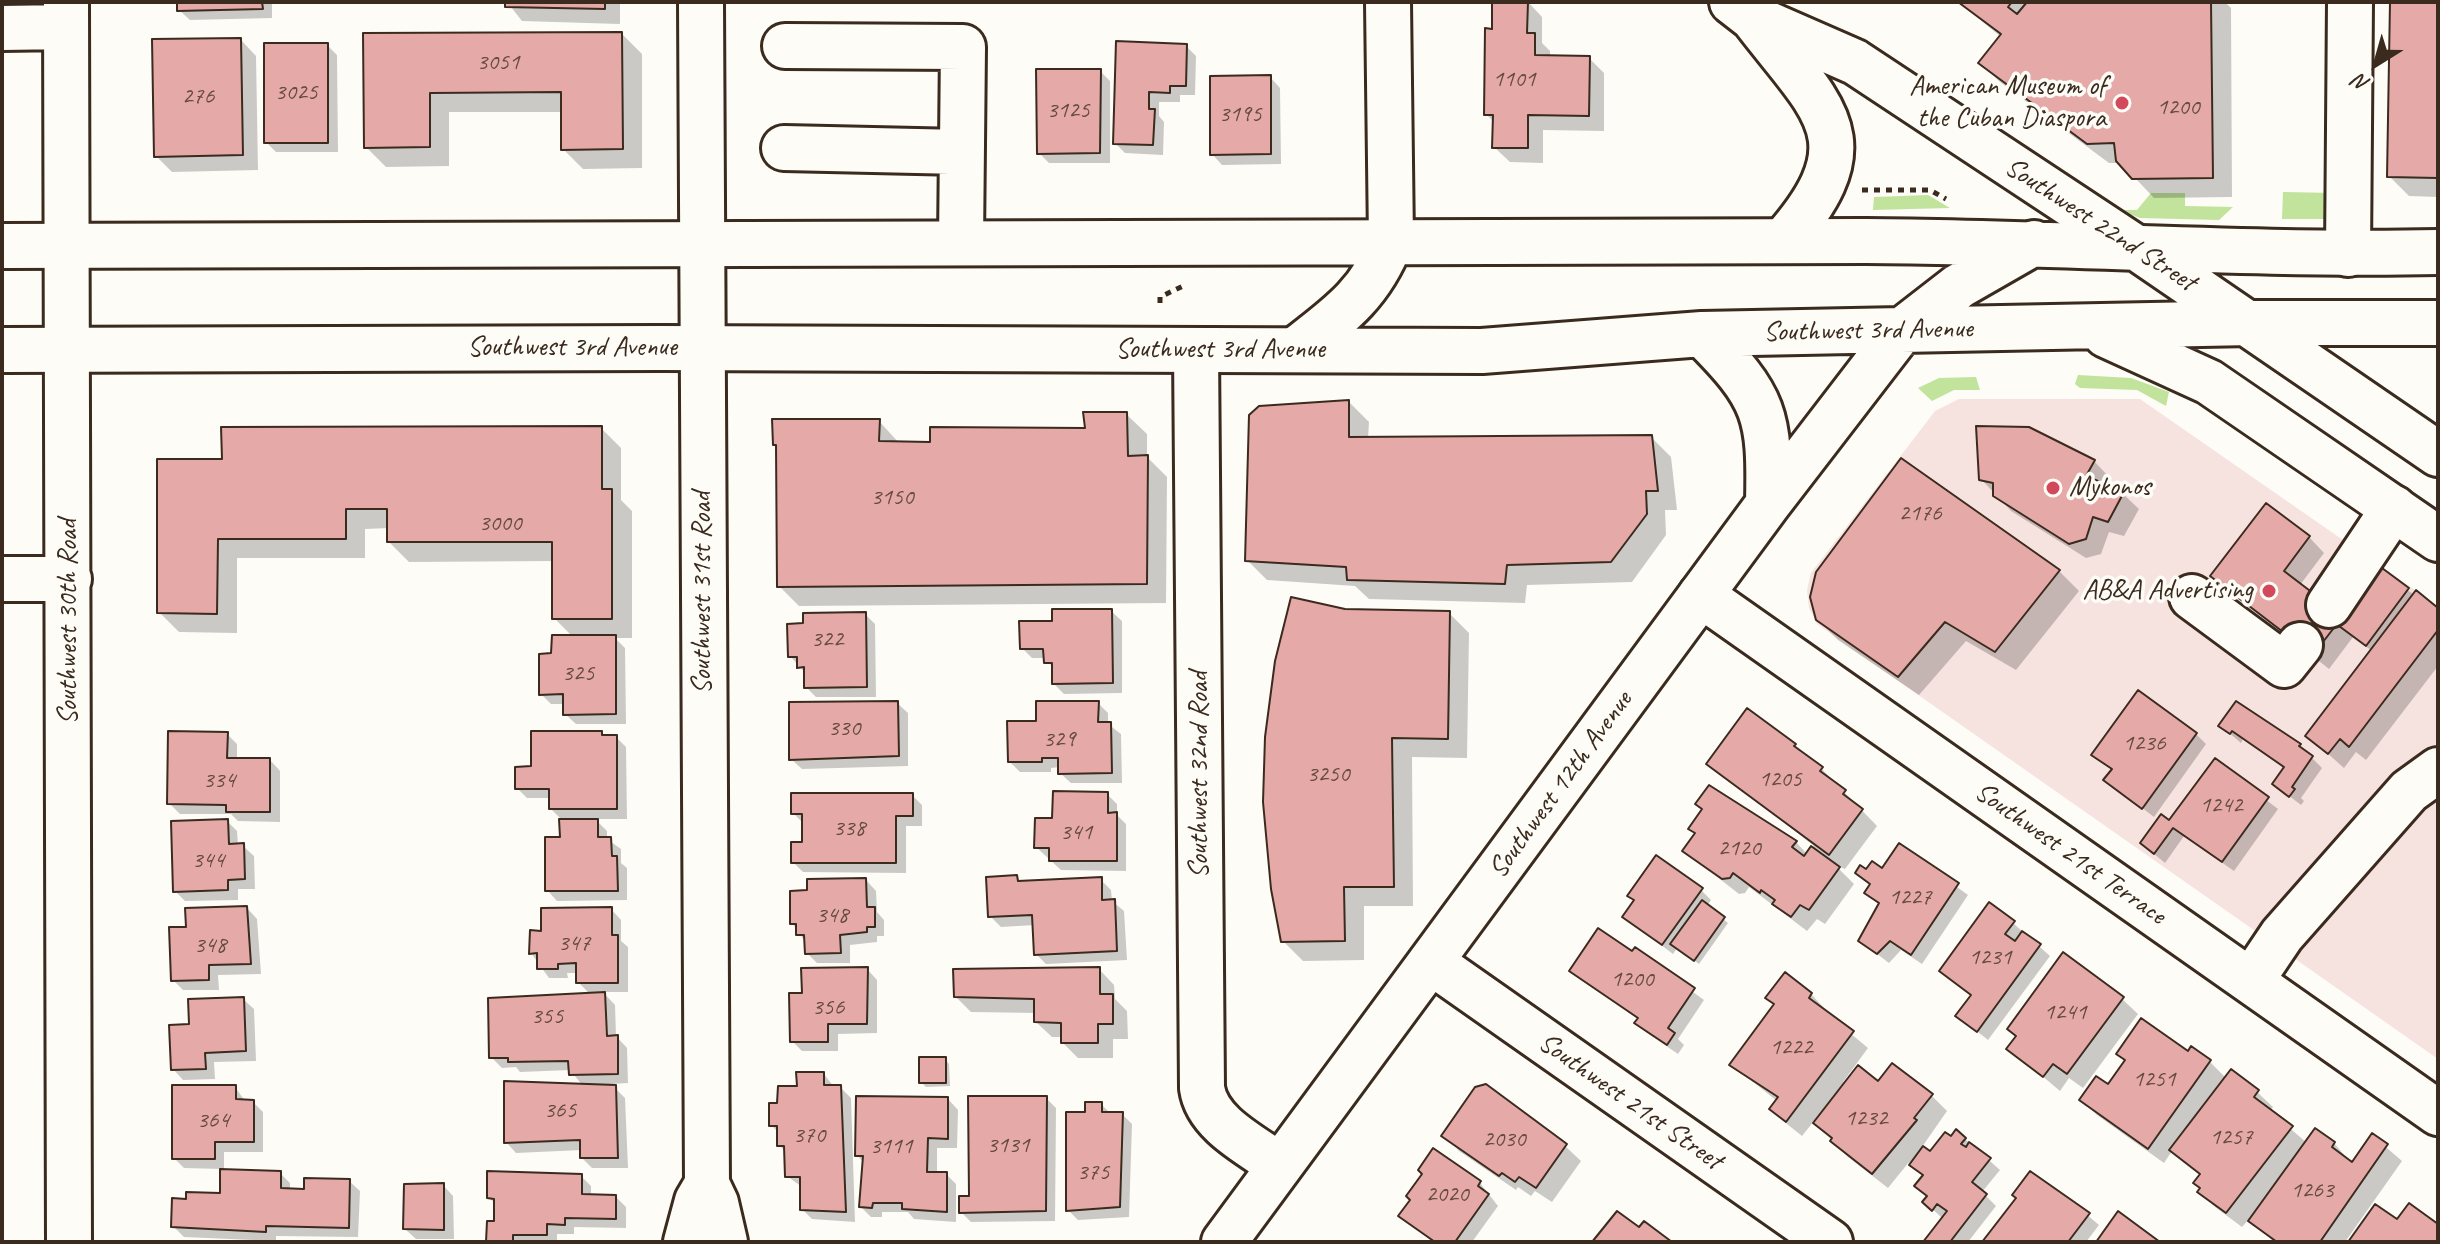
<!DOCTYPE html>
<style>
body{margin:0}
#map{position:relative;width:2440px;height:1244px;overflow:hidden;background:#fdfcf7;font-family:Caveat,sans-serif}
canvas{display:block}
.frame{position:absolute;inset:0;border:4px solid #3b2a1e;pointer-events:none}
.north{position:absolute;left:2336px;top:24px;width:80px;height:80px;-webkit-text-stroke:6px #fdfcf7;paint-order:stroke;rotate:217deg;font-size:22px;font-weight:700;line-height:32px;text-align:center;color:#3b2a1e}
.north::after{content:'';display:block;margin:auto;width:28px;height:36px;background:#3b2a1e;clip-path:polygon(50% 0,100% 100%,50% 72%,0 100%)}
</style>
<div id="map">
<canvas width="2440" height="1244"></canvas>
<div class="frame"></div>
<div class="north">N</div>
</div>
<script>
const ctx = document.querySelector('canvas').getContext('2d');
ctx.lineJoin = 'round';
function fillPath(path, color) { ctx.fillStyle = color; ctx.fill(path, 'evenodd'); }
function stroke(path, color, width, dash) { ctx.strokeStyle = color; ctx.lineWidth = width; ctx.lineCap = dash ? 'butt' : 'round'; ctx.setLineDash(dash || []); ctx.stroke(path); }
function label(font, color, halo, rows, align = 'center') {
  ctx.font = font + ' Caveat,sans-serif'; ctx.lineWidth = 7; ctx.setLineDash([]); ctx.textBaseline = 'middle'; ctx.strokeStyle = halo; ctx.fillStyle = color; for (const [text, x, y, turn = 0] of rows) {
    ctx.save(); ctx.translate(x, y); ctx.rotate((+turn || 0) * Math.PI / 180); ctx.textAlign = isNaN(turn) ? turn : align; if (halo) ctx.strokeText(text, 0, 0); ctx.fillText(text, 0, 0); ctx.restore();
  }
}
fillPath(new Path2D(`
 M1959 399H2140L2438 606V1059L1817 624 1809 608 1807 590 1811 573 1935 411Z`), '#f6e3df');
fillPath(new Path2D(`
 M2283 192 2335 193 2327 219H2282Z
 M2151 193H2185V206L2233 207 2219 220 2140 218 2119 210H2137Z
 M1928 195 1950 208 1873 210 1874 197Z
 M2078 375 2131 378 2169 392 2166 406 2137 390 2080 388 2075 384Z
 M1976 377 1980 390H1954L1932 401 1918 388 1939 378Z`), '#c1e39c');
fillPath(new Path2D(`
 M179 2H272V18L190 20 179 10Z
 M507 2H620V24L522 21Z
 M1494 2H1528L1542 17V43L1550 51V58H1589L1604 73V131L1543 130V163L1510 162 1494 147 1495 123 1486 114Z
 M1959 2H2225L2231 8 2232 197 2154 198 2121 163H2109L2000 82 1980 63 2001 37Z
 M2438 5V197L2409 196 2389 176Z
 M622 34 642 54V168L583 169 563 149V112H449V166L386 167 366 147 365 35Z
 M241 40 256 56 258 170 172 172 156 156Z
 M1118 44 1186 46 1196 56 1195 95H1180V102H1159V116L1164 122 1163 155 1125 153 1115 143Z
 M327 45 337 55 338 152H276L266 142Z
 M1100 71 1110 81V163H1049L1039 153Z
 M1270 77 1280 88 1281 164 1222 165 1212 154Z
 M1349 402 1369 422 1368 439 1651 437 1671 457 1677 510H1665L1666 535 1632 582 1527 585 1525 603 1369 599 1355 586 1267 580 1247 560Z
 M1126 414 1147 434V457L1167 477 1166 603 799 606 779 586 879 421 899 443 932 444 1087 430Z
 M601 428 621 448V500L632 511V638H615L625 648 626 724H576L565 714V704H551L541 694 553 655 573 637 554 618V561L409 562 389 542V528L365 529V558H237V633L179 632 159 612 224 461Z
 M2094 461 2109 477 2104 486 2123 494 2139 509 2124 536 2109 532 2101 554 2086 558 2011 511 1981 479Z
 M2309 537 2324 553 2300 585 2341 617 2407 590 2438 610V666L2366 760 2356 752 2344 768 2307 735 2372 651 2353 637 2329 669 2213 576Z
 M2059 571 2079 591 2016 670 1966 641 1919 695 1838 640 1817 619Z
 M1111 611 1122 621V693L1064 694 1054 684V670L1046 658H1032L1022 648 1054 623Z
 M1345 611 1449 613 1469 633 1467 758 1412 757 1413 906H1364V960L1303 961 1283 941Z
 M865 614 875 624 876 697H816L806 687V674L790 656Z
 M897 703 908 713V766L802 769 791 759Z
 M1098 703 1108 713V724L1121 734 1122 783H1071L1060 773V767L1051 768V772H1020L1010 762 1038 723Z
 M2221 726 2299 745 2322 768 2301 798 2304 801 2301 805 2274 784 2285 769 2243 739 2241 743Z
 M601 733 605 737H616L626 747 627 819H595L607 831V839L621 849V863L627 868V900L557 901 547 890 562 839 561 819 551 809V798H527L517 788 533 768Z
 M227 734 237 744V760H270L280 771V822L238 821 231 814H180L169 803Z
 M2196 734 2206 744 2154 817 2106 780 2113 771 2094 754Z
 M2215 761 2278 809 2234 871 2184 836 2165 863 2153 853 2170 822Z
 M1709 764 1821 768 1877 826 1845 869 1835 865 1854 884 1825 924 1817 919 1807 931 1749 887 1745 893 1739 894 1684 851 1696 834 1690 828 1796 842 1807 854 1814 846Z
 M1107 794 1117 804V815L1126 824V871L1061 870 1036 847 1054 820Z
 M912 795 922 805V826H906V873L803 872 793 862 804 844V824L793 813Z
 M227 821 237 831 238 846H243L254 856 255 889H238V900L185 901 175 891Z
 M1900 846 1968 895 1922 964 1901 950 1889 963 1860 941 1880 905 1867 893 1871 886 1857 873 1883 871Z
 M1016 877 1022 883 1101 880 1111 890 1112 901 1124 911 1127 960 1046 964 1036 954 1035 925 1001 927 990 916Z
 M866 880 876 891 877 912 884 920V936H877V942L850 945V963H817L807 953 806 943 792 923Z
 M1701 890 1711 900 1707 906 1728 923 1699 964 1677 948 1673 954 1624 917 1635 901 1629 896Z
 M247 908 257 919 261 974 218 975 219 990H183L173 980Z
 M611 909 621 920V941L628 947V992H603L615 1005 616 1036 627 1048 628 1083 611 1084 625 1098 628 1168H592L582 1158V1150L516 1153 506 1142 583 1086 570 1070 520 1072 516 1067 502 1068 491 1057 591 995 578 982V973H567L568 978H549L531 953 543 933Z
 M2013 923 2050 956 1988 1040 1958 1016 1972 996 1941 971Z
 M1635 950 1704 1000 1678 1039 1684 1045 1678 1054 1647 1033 1637 1023 1639 1020 1572 970Z
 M867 969 877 980V1033L838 1034V1051H802L792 1041Z
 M1099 969 1114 985 1115 999 1127 1011 1128 1039H1113V1058H1078L1063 1043V1037H1052L1036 1022V1013L971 1012 956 997Z
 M1811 994 1826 1010 1825 1012 1868 1048 1843 1082 1879 1084 1931 1095 1947 1111 1922 1147 1930 1154 1952 1139H1965L2000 1170 1982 1192 1996 1206 1968 1242H1926L1943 1219 1925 1202 1930 1195 1924 1177 1909 1162 1888 1188 1848 1157 1814 1121 1802 1136 1787 1124 1771 1109 1777 1101 1732 1065Z
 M243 999 254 1009 256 1061 214 1062 215 1079 183 1080 173 1069 191 1025Z
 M2122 999 2138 1014 2083 1088 2069 1078 2060 1091 2009 1048Z
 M2118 1053 2188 1054 2210 1062 2226 1078 2257 1092 2273 1107 2270 1111 2307 1143H2334L2352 1164 2373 1136 2402 1161 2345 1242H2274L2249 1219 2242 1227 2215 1207 2200 1191 2201 1176 2172 1151 2164 1163 2097 1115 2082 1100 2109 1087 2127 1062Z
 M945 1059 949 1064 950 1086 926 1087 921 1082Z
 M824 1074 834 1087H840L851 1098 855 1222 812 1219 802 1209V1187L787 1176 786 1152 779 1145V1133L771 1125 779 1105 799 1088Z
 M235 1087 245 1101 253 1102 263 1112V1152H224V1172L280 1173 290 1183V1190L349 1181 360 1191 358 1237 276 1236V1241L184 1237 173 1226 188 1201 222 1195V1169L184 1168 174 1158Z
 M1046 1098 1056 1108 1055 1221 971 1222 961 1212Z
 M948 1099 958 1110 957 1148H937V1174H946L956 1184V1222L914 1219 908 1212H882V1217H871L861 1207 864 1163 857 1155Z
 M1101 1104 1111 1114H1122L1132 1124 1129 1217 1078 1220 1068 1210 1087 1114Z
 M1444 1135 1565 1146 1581 1161 1552 1202 1535 1191 1531 1196 1518 1187 1516 1190 1459 1151Z
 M581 1176 591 1186V1197H616L626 1207V1228L574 1227V1234H557V1242H489L496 1223V1204L489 1198Z
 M1480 1183 1498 1206 1472 1242H1433L1401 1216Z
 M443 1185 453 1196 454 1239H416L405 1229Z
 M2060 1192 2099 1225 2086 1242H1985Z`), '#0003');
const building = new Path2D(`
 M177 2H262L263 9 177 11Z
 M505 2H605V9L505 7Z
 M1492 2H1528L1527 33H1535V55L1590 56 1589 116 1528 115V148H1492L1493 115H1484L1485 28 1492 29Z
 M1958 2H2012L2008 7 2017 14 2027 2H2211L2213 178 2132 179 2116 161 2114 143 2087 144 1978 63 2001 34Z
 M2390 2 2438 3V178L2387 177Z
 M622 32 623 149 561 150V92L430 93V147L364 148 363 33Z
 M241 38 243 155 154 157 152 39Z
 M1116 41 1187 44 1186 86H1170V93L1149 92V109H1155L1153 145 1113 144Z
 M264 43H328V143H264Z
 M1036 69H1101L1100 153 1037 154Z
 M1271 75V154L1210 155V76Z
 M1349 400V437L1652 435 1658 491H1646L1647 514 1611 562 1507 565 1505 584 1347 580 1346 567 1245 561 1249 415 1259 406Z
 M1083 412H1127L1128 456 1148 455 1147 584 777 587 776 445H773L772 419H880L879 441 930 442V427L1085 428Z
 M602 426V489H612V619H552V542H387V509H346V539H218L217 614 157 613V459H222L221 427Z
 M1976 426 2029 427 2095 460 2086 476 2124 492 2108 522 2093 517 2086 539 2069 544 1993 496V483L1979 480Z
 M1901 458 2060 570 1995 652 1945 622 1898 677 1816 620 1810 597 1816 572Z
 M2266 503 2310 536 2284 571 2343 616 2313 655 2210 576Z
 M2382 568 2409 588 2366 646 2339 626Z
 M2416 590 2438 608V630L2349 747 2340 739 2328 754 2305 736Z
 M1291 597 1345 609 1450 611 1448 739 1392 738 1394 887H1344L1345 941 1281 942 1271 889 1263 802 1265 737 1275 661Z
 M1052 609H1112L1113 683 1052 684V663H1044L1043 649H1020L1019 621H1052Z
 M866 612 867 687 804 688V667L797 668V657H788L787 624 803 623V613Z
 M552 635H616V714L563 715V694L539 695V654L551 653Z
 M2138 690 2197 733 2142 809 2103 780 2112 769 2091 755Z
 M898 701 899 756 789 760V702Z
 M1036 701H1099L1098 722H1111L1112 773 1058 774V758H1042V762H1008L1007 721H1036Z
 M2236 701 2301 744 2299 746 2313 756 2292 787 2295 789 2289 797 2272 784 2284 767 2232 731 2230 734 2218 726Z
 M1747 708 1796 744 1794 746 1823 767 1820 771 1846 790 1843 794 1863 809 1829 855 1706 764Z
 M168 731 228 732 227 758H270V812H226V805L167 804Z
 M531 731H602V735H617V809H549V789H515V767L531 766Z
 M2215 758 2269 797 2222 862 2173 828 2154 854 2140 843 2161 814 2169 820Z
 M1709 785 1797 841 1792 847 1804 856 1811 846 1840 867 1809 910 1800 905 1791 917 1772 904 1775 900 1761 890 1760 893 1733 873 1730 878 1722 879 1682 851 1695 833 1688 829 1702 809 1695 804Z
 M1053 791 1108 792V813L1117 812V861H1049V848H1034L1035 818H1052Z
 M791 793H913V816H896V863H791V842H802V814H791Z
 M228 819 229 844 244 843 245 879 228 880V890L173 892 171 821Z
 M559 819H598V837H611L612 856H617L618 891H545V837H560Z
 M1899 843 1959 883 1911 955 1890 941 1877 954 1858 941 1879 903 1864 893 1870 884 1855 873 1860 865 1866 869 1872 861 1882 868Z
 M1656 855 1703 888 1662 945 1622 917 1634 900 1627 896Z
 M1017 875 1018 881 1102 877V900L1115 899 1117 951 1034 955 1032 915 988 917 986 877Z
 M866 878 867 907H875V927H867V932L840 935 841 953 805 954 804 935H796V924H790V891L807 890V879Z
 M1702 900 1725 917 1694 961 1670 944Z
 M1989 902 2015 921 2005 934 2015 941 2022 931 2041 944 1977 1032 1955 1016 1971 995 1939 971Z
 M247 906 251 964 209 965V980L171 981 169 927H186L185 908Z
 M612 907V935H618V983H576V963L558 964V969H537V953L529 954 530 930 541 931V908Z
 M1598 928 1632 951 1635 947 1695 988 1668 1028 1675 1033 1667 1045 1634 1023 1638 1018 1569 971Z
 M2063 952 2124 997 2067 1074 2053 1064 2043 1077 2006 1049 2016 1036 2007 1029Z
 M868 967 867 1024H828V1042H790L789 993H802L801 968Z
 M1100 967V994H1113V1024H1098V1043H1061V1023L1034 1022V999L954 997 953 969Z
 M1785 972 1812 993 1809 998 1854 1031 1786 1122 1769 1109 1778 1097 1729 1065 1774 1004 1765 998Z
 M605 992 607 1036 618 1035V1074L569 1075 568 1061 508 1062V1058H489L488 998Z
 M244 997 246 1051 205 1053 206 1069 171 1070 169 1025 189 1024 188 999Z
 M2141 1018 2188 1051 2191 1046 2211 1060 2148 1149 2079 1100 2096 1076 2108 1084 2125 1060 2116 1054Z
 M919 1057H946V1083H919Z
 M1892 1063 1933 1094 1914 1118 1917 1120 1872 1174 1830 1141 1832 1138 1813 1123 1858 1065 1878 1081Z
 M2231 1069 2259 1090 2254 1097 2293 1126 2226 1213 2197 1192 2200 1188 2193 1183 2200 1174 2169 1150Z
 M796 1072H824V1085H841L846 1212 800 1210V1177H785L784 1146H777V1126H769V1103H777L778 1086H797Z
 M504 1081 616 1085 618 1158H580V1140L504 1143Z
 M1486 1084 1567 1144 1536 1188 1519 1177 1515 1182 1502 1173 1499 1176 1441 1136 1475 1087Z
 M172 1085H236V1099L254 1100V1142H215V1159H172Z
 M856 1096 948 1097V1139L928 1138 927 1172H947V1212L902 1209V1203H873L872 1208 859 1207 863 1156H855Z
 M968 1096H1047L1046 1211 959 1213V1196H969Z
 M1085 1102H1102V1112H1123L1120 1207 1066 1211V1112H1085Z
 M2315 1128 2335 1142 2332 1147 2352 1162 2372 1133 2388 1144 2320 1242H2277L2248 1221Z
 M1956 1129 1966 1138 1961 1144 1966 1147 1969 1142 1991 1158 1972 1182 1987 1194 1950 1242H1923L1947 1211 1937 1204 1932 1211 1922 1202 1927 1196 1914 1186 1923 1175 1909 1165 1923 1146 1930 1151 1945 1132 1951 1136Z
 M1433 1148 1481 1181 1478 1186 1489 1194 1455 1242H1435L1398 1216 1410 1200 1406 1196 1422 1174 1418 1170Z
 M220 1169 281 1171V1188L304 1189V1178L350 1179 349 1228 266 1226V1232L171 1227 172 1198 186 1199V1192L220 1193Z
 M487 1171 582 1174V1194L616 1195V1219L565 1218V1225L547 1224V1235H513V1242H486L487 1221H494V1199L487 1198Z
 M2030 1171 2090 1213 2068 1242H1982L2016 1198 2012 1195Z
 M444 1183V1230L403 1229 404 1184Z
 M2409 1203 2438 1224V1242H2348L2375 1204 2397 1219Z
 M1617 1211 1639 1227 1644 1221 1672 1242H1592Z
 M2118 1211 2160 1242H2096Z`);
fillPath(building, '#e5aaa8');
stroke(building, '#3b2a1e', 2);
const minor = new Path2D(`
 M66 2 69 1242
 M701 2 707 1184 716 1203 725 1242
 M1388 2 1391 241
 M1732 2 1750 16 1855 62 2138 249
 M1752 17C1821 108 1874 138 1783 241
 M2 28 66 27
 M785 46 963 47 961 242
 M784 148 961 152
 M2348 254 2350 2
 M1196 350 1202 1088C1207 1124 1251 1145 1279 1165
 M2 579H69
 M1701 595 2438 1113
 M2192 597 2284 665 2300 645
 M2329 605 2394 508
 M1431 962 1830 1242
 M2251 981 2282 935 2409 791 2438 770
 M686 1242 697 1201 707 1184`);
const major = new Path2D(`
 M2 246 1866 241C2057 242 2247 256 2438 252
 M2140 250 2438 454
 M1702 334C1766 398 1770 415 1768 504
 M2106 335 2209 382 2438 539
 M2 350 660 348 1482 351 1702 334 2251 323H2438
 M1295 350C1339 316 1370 295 1391 241
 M1224 1242 1768 504 1901 331 1959 286 2034 243`);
stroke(minor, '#3b2a1e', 50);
stroke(major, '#3b2a1e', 50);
stroke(new Path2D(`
 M1862 190H1930L1946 199
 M1160 303V297L1183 286`), '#3b2a1e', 5, [6, 6]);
stroke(minor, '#fdfcf7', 44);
stroke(major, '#fdfcf7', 44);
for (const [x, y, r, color] of [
 [2122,103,8,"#d1495b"],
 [2053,488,8,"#d1495b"],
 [2269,591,8,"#d1495b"]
]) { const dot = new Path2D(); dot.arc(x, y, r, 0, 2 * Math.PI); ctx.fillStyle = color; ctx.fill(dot); stroke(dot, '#fdfcf7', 3); }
label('24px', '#664a40', null, [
 ["3051",498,63],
 ["1101",1514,80],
 ["3025",296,93],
 ["276",198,97],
 ["1200",2178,108],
 ["3125",1068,111],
 ["3195",1240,115],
 ["3150",892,498],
 ["2176",1920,514],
 ["3000",500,524],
 ["322",827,640],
 ["325",578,674],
 ["330",844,729],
 ["329",1059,740],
 ["1236",2144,744],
 ["3250",1328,775],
 ["1205",1780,780],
 ["334",219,781],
 ["1242",2221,806],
 ["338",849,829],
 ["341",1076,833],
 ["2120",1739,849],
 ["344",208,861],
 ["1227",1910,898],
 ["348",832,916],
 ["347",574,944],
 ["348",210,946],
 ["1231",1990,958],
 ["1200",1632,980],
 ["356",828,1008],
 ["1241",2065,1013],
 ["355",547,1017],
 ["1222",1791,1048],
 ["1251",2154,1080],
 ["365",560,1111],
 ["1232",1866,1119],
 ["364",213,1121],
 ["370",809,1136],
 ["1257",2231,1138],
 ["2030",1504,1140],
 ["3131",1008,1146],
 ["3111",891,1147],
 ["375",1093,1173],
 ["1263",2312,1191],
 ["2020",1447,1195]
]);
label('28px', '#3b2a1e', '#fdfcf7', [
 ["American Museum of",2106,87],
 ["the Cuban Diaspora",2106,119],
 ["Mykonos",2069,488,"left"],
 ["AB&A Advertising",2253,591]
], 'right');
label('28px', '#3b2a1e', '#fdfcf7', [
 ["Southwest 22nd Street",2100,225,33],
 ["Southwest 3rd Avenue",1868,331,-1],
 ["Southwest 3rd Avenue",572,348],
 ["Southwest 3rd Avenue",1220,350],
 ["Southwest 31st Road",703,593,-90],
 ["Southwest 30th Road",69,622,-90],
 ["Southwest 32nd Road",1200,775,-90],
 ["Southwest 12th Avenue",1561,785,-54],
 ["Southwest 21st Terrace",2070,854,35],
 ["Southwest 21st Street",1630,1102,35]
]);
</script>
